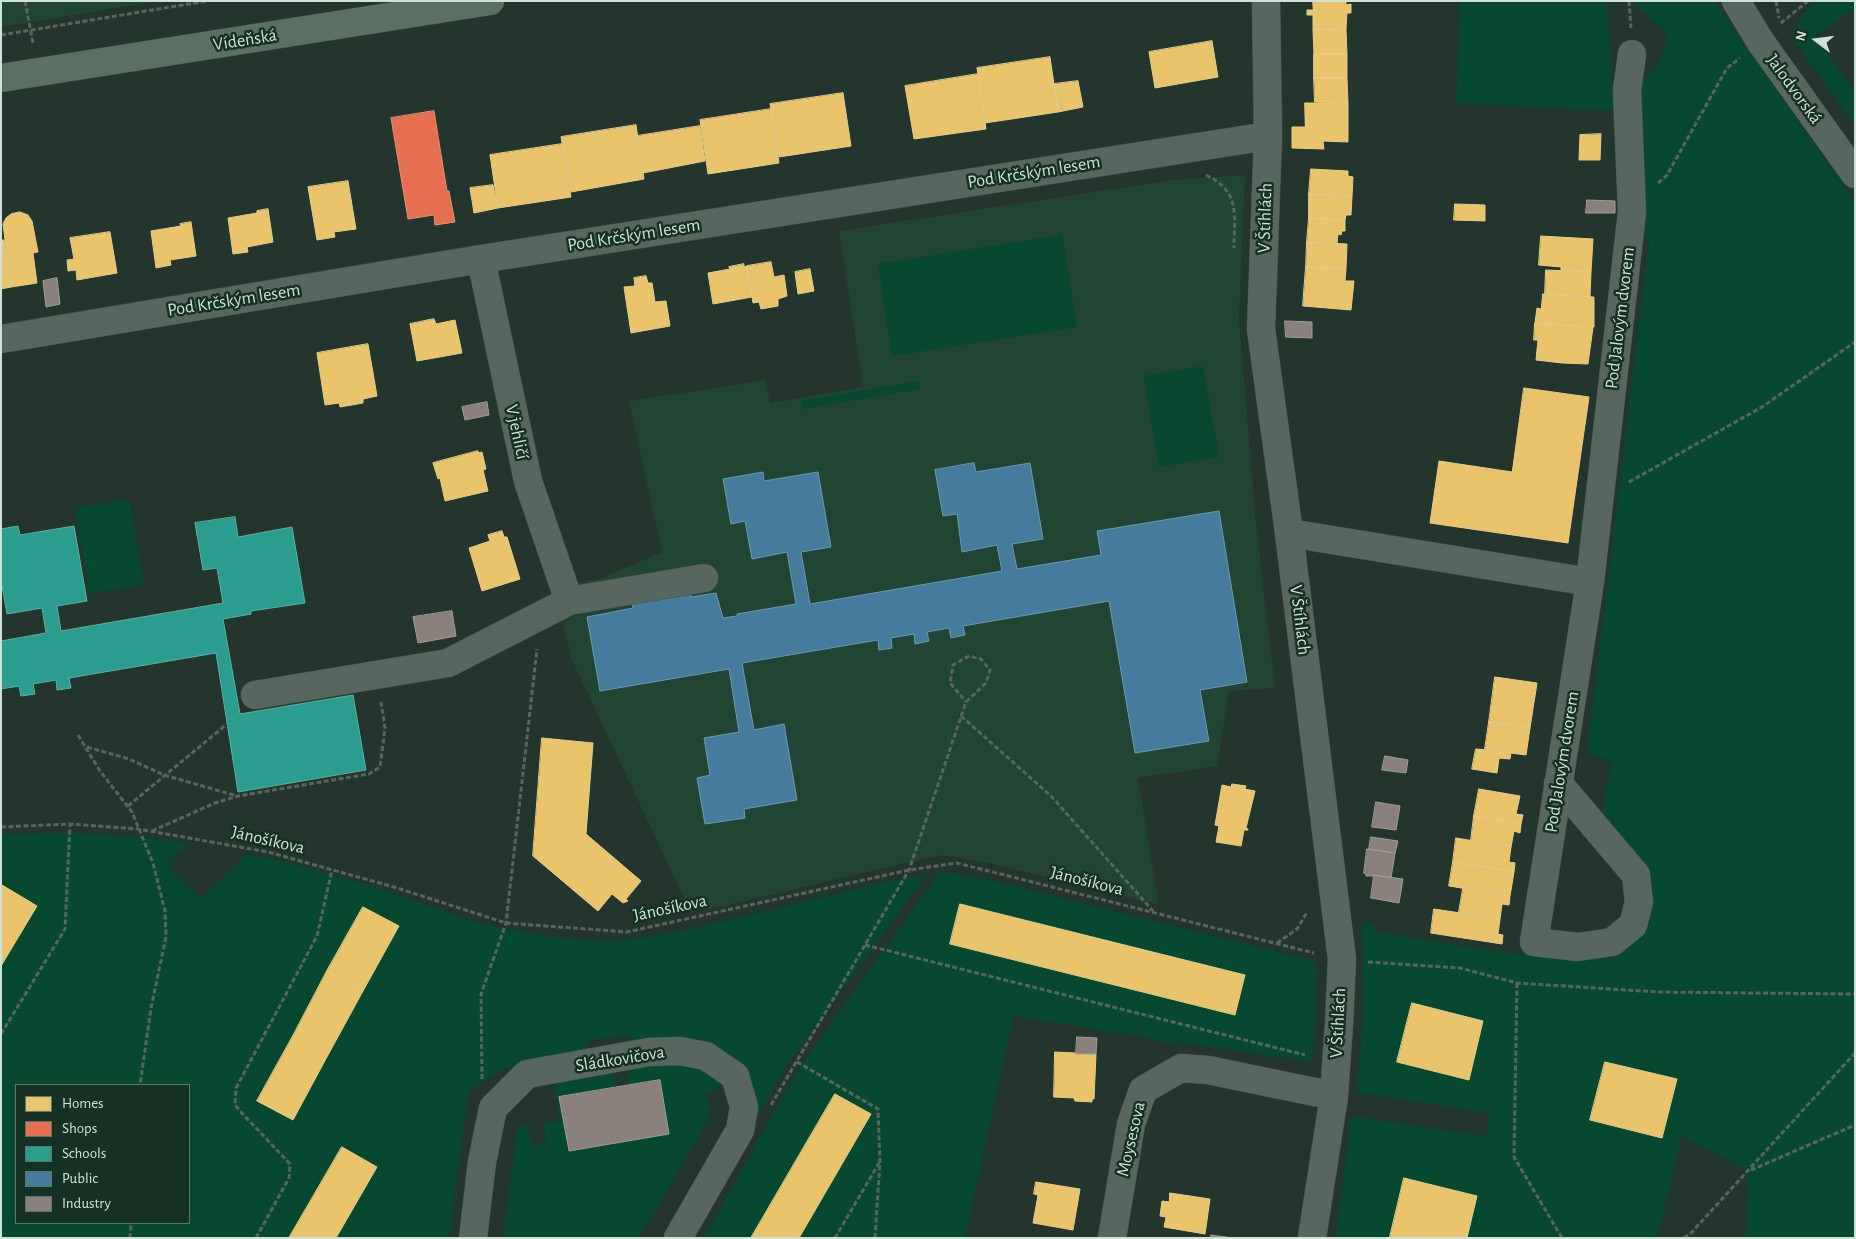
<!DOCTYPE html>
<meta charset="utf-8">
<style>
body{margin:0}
#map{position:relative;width:1856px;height:1239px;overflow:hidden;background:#24352d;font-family:"Alegreya Sans",sans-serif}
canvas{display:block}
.frame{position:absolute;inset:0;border:2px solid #d0e1d7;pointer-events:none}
.legend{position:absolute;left:15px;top:1084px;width:175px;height:140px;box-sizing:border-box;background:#143123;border:1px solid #5f776b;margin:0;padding:6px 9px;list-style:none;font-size:15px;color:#d0e1d7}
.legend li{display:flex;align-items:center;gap:10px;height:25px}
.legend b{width:25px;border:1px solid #5f776b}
.north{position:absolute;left:1791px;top:15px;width:50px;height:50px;-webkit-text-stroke:4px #143123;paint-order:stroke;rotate:285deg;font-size:14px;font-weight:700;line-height:20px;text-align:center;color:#d0e1d7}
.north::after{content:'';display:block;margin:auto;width:18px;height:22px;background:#d0e1d7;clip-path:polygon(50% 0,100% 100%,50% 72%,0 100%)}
</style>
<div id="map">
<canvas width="1856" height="1239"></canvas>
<div class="frame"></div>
<ul class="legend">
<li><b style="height:14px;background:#e9c46a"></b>Homes</li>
<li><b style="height:14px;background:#e76f51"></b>Shops</li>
<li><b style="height:14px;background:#2a9d8f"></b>Schools</li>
<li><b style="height:14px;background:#457b9d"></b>Public</li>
<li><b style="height:14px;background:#8a817c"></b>Industry</li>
</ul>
<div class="north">N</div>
</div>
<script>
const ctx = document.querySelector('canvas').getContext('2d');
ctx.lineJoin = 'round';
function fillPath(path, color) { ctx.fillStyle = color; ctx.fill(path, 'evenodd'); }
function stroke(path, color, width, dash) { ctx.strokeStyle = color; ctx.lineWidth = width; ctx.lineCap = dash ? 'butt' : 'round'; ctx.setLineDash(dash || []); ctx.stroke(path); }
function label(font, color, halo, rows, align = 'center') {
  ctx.font = font + ' "Alegreya Sans",sans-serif'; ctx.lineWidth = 5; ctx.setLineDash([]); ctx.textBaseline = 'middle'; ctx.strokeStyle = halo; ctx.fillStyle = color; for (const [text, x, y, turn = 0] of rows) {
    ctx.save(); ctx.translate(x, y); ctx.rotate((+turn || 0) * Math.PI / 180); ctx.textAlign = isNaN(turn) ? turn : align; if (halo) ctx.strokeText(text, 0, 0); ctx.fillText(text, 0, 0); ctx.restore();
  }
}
fillPath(new Path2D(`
 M1 1H156L1 27Z
 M1245 175 1239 318 1256 524 1275 688 1229 691 1217 766 1138 778 1158 900 1157 904 993 864 943 855 901 864 711 909H689L572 660 554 587 599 579 662 552 629 401 766 380 770 403 863 387 839 231 1172 180Z`), '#214433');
fillPath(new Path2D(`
 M1460 1H1606L1615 111 1456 103Z
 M1631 1H1714L1855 202V1238H1746L1748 1171 1682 1136 1657 1238H1335L1352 1116 1486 1137 1490 1113 1356 1092C1364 1035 1363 979 1362 922L1375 924 1374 932 1515 954 1590 955 1650 905 1602 818 1611 762 1638 768 1587 754 1649 241 1632 212 1633 92 1659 64 1668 35ZM1412 1003 1483 1021 1469 1079 1397 1062ZM1605 1062 1676 1079 1662 1138 1590 1120Z
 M1817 1H1855V8L1815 37 1855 92V125L1793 39C1795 25 1805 10 1817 1Z
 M1062 235 1077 327 892 356 878 264Z
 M1203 366 1219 457 1159 467 1144 376Z
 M919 381 920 389 802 409 801 401Z
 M129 499 144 584 90 594 75 508Z
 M77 833 149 838 189 843 167 864 201 899 247 854 284 861 374 887 478 923 551 937 602 942 634 939 684 931 886 882 927 874 786 1066 751 1127V1088L634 1043 627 1035 588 1041 586 1049 578 1055 503 1069 485 1080 468 1092 449 1238H336L377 1167 342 1147 289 1238H1V966L37 906 1 886V834ZM362 907 398 926 293 1120 258 1100ZM16 1085H189V1223H16Z
 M940 872 990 880 1313 961 1316 967 1313 1062 1174 1041 1173 1045 1146 1037 1013 1016 965 1238H799L871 1115 836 1094 751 1238H704L798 1070ZM960 905 1245 976 1235 1015 951 945Z
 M681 1061 701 1066 724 1085 705 1095 710 1107 708 1120 639 1238H503L517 1127 528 1125 532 1145 546 1143 544 1123 560 1121 553 1082 612 1070 616 1087 559 1097 569 1151 669 1134 660 1080 628 1085 629 1069Z`), '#074830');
const homes = new Path2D(`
 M1313 1H1346V5L1351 4V13H1347L1346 29 1313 30V15H1307V10H1313Z
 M1346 29 1347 54H1314L1313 30Z
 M1212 41 1218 77 1155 88 1149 52Z
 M1314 54H1347V78H1314Z
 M1050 57 1058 112 985 123 977 68Z
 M978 74 986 129 914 139 905 86Z
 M1314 78H1347L1348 103 1315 102Z
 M1078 81 1083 107 1058 112 1054 84Z
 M843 93 851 146 779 157 770 104Z
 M1305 103H1348V142L1323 141 1324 149 1292 148V127H1305Z
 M771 109 779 163 708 174 700 120Z
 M636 125 644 179 571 192 561 137Z
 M700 126 705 161 643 173 637 136Z
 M1601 134 1600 160H1579L1580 135Z
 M562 144 571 197 498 208 490 155Z
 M1311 169 1348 171V176L1353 177 1352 196 1309 194Z
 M348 181 356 229 334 232 335 237 317 240 308 187Z
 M493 185 498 208 474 213 470 188Z
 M1309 194 1352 196 1351 215H1346L1345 220 1309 218Z
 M1455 204 1485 205V221L1454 220Z
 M268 209 273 242 247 247 248 252 233 254 228 218 257 213V211Z
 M20 212 28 215 32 221 38 252 33 253 37 283 11 287 3 224 6 218 11 214Z
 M1309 218 1345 220V231H1342L1341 235 1338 234 1337 244 1307 242Z
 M191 222 196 256 170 260 171 265 156 268 151 231 181 226 180 224Z
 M110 232 117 273 77 280 76 270 68 271 67 260 74 259 70 238Z
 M1541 236 1593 239 1591 272 1561 271V267L1539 265Z
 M1 240H4L11 287 1 289Z
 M1307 242 1347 244 1346 269 1306 267Z
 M771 262 774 277 784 275 787 296 778 299V306L761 309 759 302 753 303 747 266Z
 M744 264V267L747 266 752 297 713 304 708 273 730 269 729 267Z
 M1306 267 1346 269 1345 281H1354L1351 310 1303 306Z
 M810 269 814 291 798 294 795 272Z
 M1546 270 1591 272 1590 297 1545 294Z
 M646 276 648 283H652L655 302 666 301 670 326 631 333 624 287 635 286 634 278Z
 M1543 294 1594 297V327L1535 323 1537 308 1541 309Z
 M434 319 436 324 455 320 462 353 417 361 410 324Z
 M1535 323 1593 327 1588 364 1562 363 1536 360 1538 340H1534Z
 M368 344 377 396 363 399V403L340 407 339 403 325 405 317 353Z
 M1524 388 1589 397 1568 543 1430 523 1439 461 1512 472Z
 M478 451V453L482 452 486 469 483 470 488 491 445 501 440 478 438 479 433 463Z
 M502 531 504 537H507L520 579 482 591 469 548 490 541 488 535Z
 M1495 677 1537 683 1530 728 1489 722Z
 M1489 722 1530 728 1526 755 1511 753 1510 759 1498 758 1500 751 1485 749Z
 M542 738 593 743 586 834 641 881 626 899 628 901 623 903 612 894 598 911 533 856Z
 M1476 749 1500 751 1497 773 1472 769Z
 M1232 784 1246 786 1245 789 1255 791 1246 828 1248 829V830H1244L1241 846 1216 842 1219 826 1215 825 1222 785 1231 787Z
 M1479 789 1520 796 1516 814 1523 815 1521 824 1474 816Z
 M1474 816 1521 824 1520 833 1514 831 1511 847 1471 840Z
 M1456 838 1511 847 1509 862 1515 863 1514 872 1453 862Z
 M1453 862 1514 872 1510 896 1449 886Z
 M2 885 37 906 1 966V886Z
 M1463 889 1510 896 1509 905 1502 904 1500 919 1459 912Z
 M960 904 1245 975 1235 1015 950 944Z
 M363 907 399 926 363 991 327 971Z
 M1434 909 1500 919 1498 934 1503 935 1502 944 1431 933Z
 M327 971 363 991 328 1055 293 1036Z
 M1412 1003 1483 1021 1469 1080 1397 1062Z
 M293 1036 328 1055 293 1120 257 1101Z
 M1055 1052 1096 1054 1094 1099H1092V1102L1075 1101 1074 1098 1054 1097Z
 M1605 1062 1677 1079 1662 1138 1590 1120Z
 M835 1094 871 1114 799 1238H751Z
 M342 1147 377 1167 336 1238H289Z
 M1404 1178 1477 1196 1467 1238 1390 1237Z
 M1036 1182 1080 1189 1073 1230 1033 1223 1038 1195 1034 1194Z
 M1170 1193 1210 1199 1205 1234 1164 1227 1166 1217 1160 1216 1162 1201 1169 1202Z`);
fillPath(homes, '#e9c46a');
stroke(homes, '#e2cd8b', 1);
const shops = new Path2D(`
 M434 111 447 191H449L455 222 435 225 434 215 408 219 391 118Z`);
fillPath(shops, '#e76f51');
stroke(shops, '#e09179', 1);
const schools = new Path2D(`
 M235 517 238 537 292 527 305 603 251 611V614L223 619 240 714 353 695 366 770 238 792 216 653 69 678 71 688 57 690 56 680 33 684 35 694 21 696 19 686 1 689V641L46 633 42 608 7 614 1 580V529L18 526 20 535 74 526 87 601 57 606 61 631 223 603 217 568 203 570 195 523Z`);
fillPath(schools, '#2a9d8f');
stroke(schools, '#5cb1a5', 1);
const public = new Path2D(`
 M974 463 976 472 1030 463 1043 539 1012 544 1017 569 1101 555 1097 531 1219 511 1247 682 1200 690 1209 741 1135 753 1109 601 963 626 965 635 951 638 949 628 927 632 929 641 915 644 914 634 891 638 892 648 879 650 878 640 742 663 754 730 784 724 797 800 744 809 745 818 705 824 697 778 710 775 704 738 739 732 729 669 600 691 587 617 633 608 632 601 690 591 691 597 716 593 723 618 737 616V614L796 604 787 552 752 559 745 521 731 524 723 479 763 472 764 481 818 472 831 547 801 552 810 604 1002 571 997 545 962 552 957 514 943 516 935 470Z`);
fillPath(public, '#457b9d');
stroke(public, '#6f9aae', 1);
const industry = new Path2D(`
 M1587 200 1615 201V213H1586Z
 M57 278 60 304 46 307 43 281Z
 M1285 321 1312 322V338L1286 337Z
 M487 402 489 415 465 420 462 407Z
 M452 611 456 636 418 643 413 617Z
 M1385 756 1408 760 1406 773 1382 770Z
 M1376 802 1400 806 1396 830 1372 827Z
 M1371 837 1398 841 1395 853 1369 849Z
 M1367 849 1395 853 1391 878 1374 875 1375 876H1366V874L1364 873Z
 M1374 875 1403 879 1399 903 1371 898Z
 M1077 1037 1097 1038 1096 1054H1076Z
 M660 1080 669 1134 569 1151 559 1097Z
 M1211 1235 1233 1238H1211Z`);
fillPath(industry, '#8a817c');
stroke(industry, '#9f9e97', 1);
const minor = new Path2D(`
 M1266 1 1268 136 1261 329 1289 533 1342 959 1339 1024 1334 1096 1312 1238
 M1736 1 1760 41 1855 174
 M481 259 528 481 569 601
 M1 339 481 259 1268 136
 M1289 533 1590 582
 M255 695 448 663 569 601 704 578
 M1558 783 1636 875 1639 902 1633 925 1612 942 1578 947 1534 942 1590 582 1632 212 1627 90 1632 54
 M473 1238 482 1162 493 1108 527 1074 649 1052 680 1051 706 1056 735 1076 744 1107 740 1130 678 1238
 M1112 1238 1131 1124 1143 1090 1181 1068 1208 1070 1334 1096`);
const major = new Path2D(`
 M1 78 490 1`);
stroke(minor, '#45524c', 29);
stroke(major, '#45524c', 29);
stroke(new Path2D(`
 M25 1 33 43
 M1629 1 1631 28
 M1776 1 1779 18
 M1781 23 1808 1
 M1 35 207 1
 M1206 175C1241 192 1234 214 1234 248
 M1658 183 1667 175 1727 68 1740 58
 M1629 482 1762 407 1855 342
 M961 716 1051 796 1153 911
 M78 735 100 771 132 812 153 863 165 911 166 937 151 1008 140 1085
 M87 747 129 759 164 775 237 796
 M128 806 227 724
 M1 827 70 824 138 829 268 852 394 887 506 923 627 932 909 870 957 863 1314 953
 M152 831 215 803 238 796 369 774 380 767 385 728 381 702
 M1277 943 1297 929 1307 912
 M865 945 1305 1055
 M1368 962 1460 968 1517 983 1658 992 1855 994
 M1517 983 1514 1157 1562 1238
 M1 1034 65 929 70 824
 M797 1062 878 1109 880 1161 875 1238
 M482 1079 481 994 506 923 537 649
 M771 1105 909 870 966 702 986 683 990 670 981 659 969 656 953 665 950 683 966 702
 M1751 1170 1855 1125
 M130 1238 131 1223
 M256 1238 289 1178 290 1164 240 1111 235 1105 236 1088 317 936 332 870
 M835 1238 879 1163
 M1684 1238 1692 1232 1855 1053`), '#58655e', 3, [5, 2.5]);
stroke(minor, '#57665e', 28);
stroke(major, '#5b7065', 28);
label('18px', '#d0e1d7', '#143123', [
 ["Vídeňská",245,40,-9],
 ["Jalodvorská",1794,89,54],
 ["Pod Krčským lesem",1034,172,-9],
 ["V Štíhlách",1265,218,-88],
 ["Pod Krčským lesem",634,235,-9],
 ["Pod Krčským lesem",234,300,-9],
 ["Pod Jalovým dvorem",1620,318,-83],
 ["V jehličí",517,432,78],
 ["V Štíhlách",1300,620,83],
 ["Pod Jalovým dvorem",1562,762,-81],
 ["Jánošíkova",268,840,13],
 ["Jánošíkova",1087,881,14],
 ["Jánošíkova",670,908,-12],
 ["V Štíhlách",1338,1023,-87],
 ["Sládkovičova",620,1059,-9],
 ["Moysesova",1131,1139,-77]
]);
</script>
